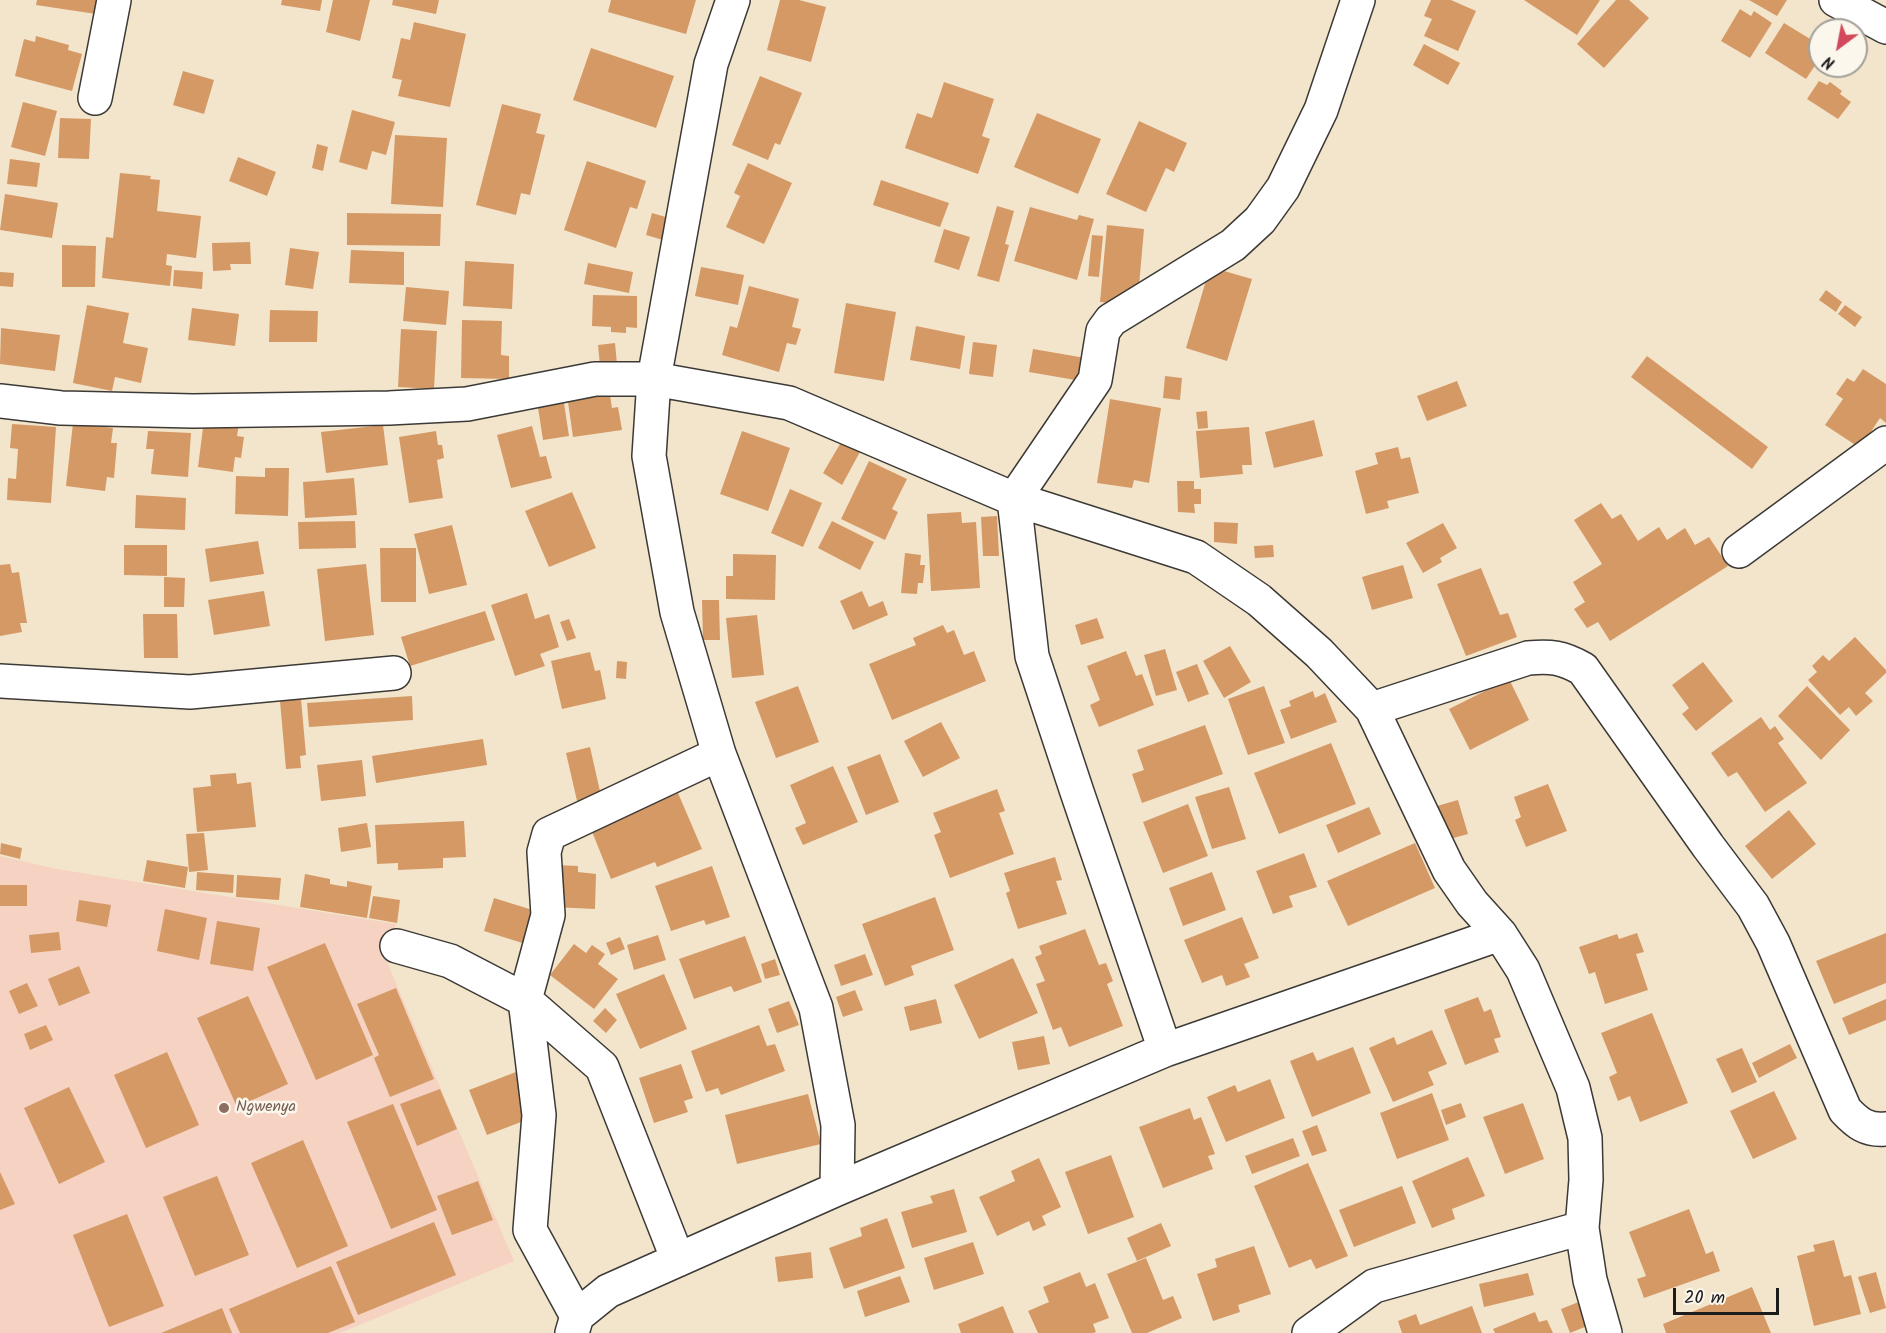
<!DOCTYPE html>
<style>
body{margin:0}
#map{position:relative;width:1886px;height:1333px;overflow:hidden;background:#f3e5cb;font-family:Kalam,sans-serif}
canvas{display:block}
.north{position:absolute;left:1808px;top:18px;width:60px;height:60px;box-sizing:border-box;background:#fbf7ec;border:2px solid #a29f99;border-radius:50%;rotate:212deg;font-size:16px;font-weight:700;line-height:24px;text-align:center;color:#1c1c1c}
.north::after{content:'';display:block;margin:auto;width:21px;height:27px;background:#d1495b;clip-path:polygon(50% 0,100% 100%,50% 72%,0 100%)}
.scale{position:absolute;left:1673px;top:1288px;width:106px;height:27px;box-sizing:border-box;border:3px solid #1c1c1c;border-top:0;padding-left:8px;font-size:18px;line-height:21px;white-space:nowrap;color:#1c1c1c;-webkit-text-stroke:4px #fbf7ec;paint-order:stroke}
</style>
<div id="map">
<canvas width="1886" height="1333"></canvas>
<div class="north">N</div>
<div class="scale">20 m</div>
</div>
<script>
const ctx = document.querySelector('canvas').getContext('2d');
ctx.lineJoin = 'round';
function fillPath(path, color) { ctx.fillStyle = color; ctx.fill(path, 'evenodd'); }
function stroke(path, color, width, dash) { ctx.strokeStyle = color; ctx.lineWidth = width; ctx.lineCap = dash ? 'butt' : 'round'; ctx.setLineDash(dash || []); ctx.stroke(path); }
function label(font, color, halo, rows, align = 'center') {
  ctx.font = font + ' Kalam,sans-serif'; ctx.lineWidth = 5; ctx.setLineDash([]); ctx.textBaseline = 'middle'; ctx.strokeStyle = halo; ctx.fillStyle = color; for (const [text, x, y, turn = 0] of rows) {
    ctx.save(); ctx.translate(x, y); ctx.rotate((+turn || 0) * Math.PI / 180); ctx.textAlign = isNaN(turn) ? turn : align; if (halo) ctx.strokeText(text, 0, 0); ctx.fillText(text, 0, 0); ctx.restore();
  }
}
fillPath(new Path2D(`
 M0 856 57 869 396 924 384 955 514 1261 340 1333H0Z`), '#f5d2c2');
fillPath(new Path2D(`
 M37 0H99L96 14 36 5Z
 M282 0H322L320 11 281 5Z
 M333 0H370L360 41 326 32Z
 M393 0H439L436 14 392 5Z
 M611 0H696L686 34 608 12Z
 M780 0H799L826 7 811 62 767 50Z
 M1431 0H1451L1476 11 1458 51 1424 36 1432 19 1424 16Z
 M1524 0H1600L1577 35Z
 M1616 0H1629L1649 18 1604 68 1577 44Z
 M1749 0H1787L1777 16Z
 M1740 9 1751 16 1754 11 1772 23 1750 58 1721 41Z
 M414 22 466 34 450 107 398 96 402 80 392 78 401 38 410 40Z
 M1784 23 1820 45V58L1806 79 1765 53Z
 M36 36 69 45 68 50 82 54 72 91 15 76 24 39 35 42Z
 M1424 44 1460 63 1448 85 1413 65Z
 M591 48 674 76 656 128 573 100Z
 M183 71 214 80 204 114 173 105Z
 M760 76 802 93 780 145 775 143 768 160 732 145Z
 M1819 81 1827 85 1830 82 1842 91 1840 94 1851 102 1838 119 1807 99Z
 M944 82 994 99 982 136 990 139 978 174 905 148 917 113 932 118Z
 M23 102 57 111 45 156 11 147Z
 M502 104 541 114 536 133 545 135 530 195 521 193 516 215 476 205Z
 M352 110 395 122 386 155 372 151 367 170 339 162Z
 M1037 113 1101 139 1078 194 1014 167Z
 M60 118 91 119 89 159 58 158Z
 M1139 121 1187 143 1174 172 1166 168 1146 212 1106 194Z
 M395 135 447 138 443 207 391 204Z
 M317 144 328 147 323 171 312 168Z
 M238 157 276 172 267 196 229 181Z
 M10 159 40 163 37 187 7 184Z
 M587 161 646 181 637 209 630 207 616 248 564 230Z
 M748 163 792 183 764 244 726 227 740 196 734 193Z
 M120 173 151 176 150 179 160 180 157 211 201 216 196 258 167 254 166 265 172 266 170 286 102 278 106 237 113 238Z
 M881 180 949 203 940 227 873 205Z
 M5 194 58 203 52 238 0 230Z
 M997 206 1014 211 1005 244 1009 245 999 282 977 276Z
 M1030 207 1077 220 1079 215 1094 219 1077 280 1014 261Z
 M347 213 441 214 440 246 347 245Z
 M652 213 669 218 663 240 646 235Z
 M1107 225 1144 229 1139 286 1134 285 1131 305 1100 302Z
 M944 229 970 237 959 270 934 262Z
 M1092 235 1103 236 1099 277 1088 276Z
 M250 242 251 264H230L231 270 213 271 212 243Z
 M62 245 96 246 95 287H62Z
 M290 248 319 252 313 289 285 285Z
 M351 250 404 252V285L349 283Z
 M465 261 514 264 512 309 463 306Z
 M588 263 633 272 629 293 584 284Z
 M701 267 744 275 738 305 695 296Z
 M1210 267 1252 279 1227 361 1186 348Z
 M174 270 203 272 202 289 173 286Z
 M0 272 14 273 13 287 0 286Z
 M749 286 799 299 792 327 801 329 796 345 787 343 779 372 722 355 730 326 737 328Z
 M406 287 449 291 446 325 403 321Z
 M1826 290 1842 302 1836 312 1819 300Z
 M593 295 637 296V328L626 327V333L611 332V327L592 326Z
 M846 303 896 312 884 381 834 373Z
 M87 305 129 313 123 343 148 348 141 383 115 377 112 391 73 383Z
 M1845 305 1862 317 1855 327 1838 314Z
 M192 308 239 314 235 346 188 340Z
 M270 310 318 311 317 342H269Z
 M462 320 502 321 501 355 509 356V379L461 378Z
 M916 326 965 336 960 369 910 360Z
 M1 328 60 335 55 371 0 364Z
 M401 329 437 331 434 389 398 387Z
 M973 342 997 345 993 377 969 374Z
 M615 343 617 364 600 366 598 345Z
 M1033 349 1091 359 1087 382 1029 372Z
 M1647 356 1768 447 1752 469 1631 377Z
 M1863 369 1886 384V423L1880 418 1860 448 1825 425 1843 399 1836 394 1847 378 1854 382Z
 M1165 376 1182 378 1180 400 1163 398Z
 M1457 381 1467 406 1427 421 1417 396Z
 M609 389 612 408 618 407 622 430 573 437 567 395Z
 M563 397 569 436 543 440 537 401Z
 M1110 399 1161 408 1149 483 1134 480 1132 488 1097 483Z
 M1207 411 1208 428 1198 429 1196 412Z
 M204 420 239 424 237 436 244 437 241 458 235 457 233 472 198 467Z
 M1314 420 1323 456 1274 468 1265 432Z
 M73 423 113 428 111 443H117L114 478 107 477 105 491 66 486Z
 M12 424 56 427 51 503 7 500 8 478 16 479 18 449 10 448Z
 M383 425 388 465 326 473 321 432Z
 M532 426 540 457 546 456 552 478 511 488 497 435Z
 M1249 427 1252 465H1242L1243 474 1200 478 1196 431Z
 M148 431 191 433 188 477 151 474 154 449H146Z
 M436 431 438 445H442L444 458 437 460 443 498 409 503 399 437Z
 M742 431 790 448 768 511 720 494Z
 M843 439 861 450 842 485 823 473Z
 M1398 447 1401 459 1410 457 1419 493 1387 501 1389 508 1366 514 1355 471 1378 464 1375 453Z
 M869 461 907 479 892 509 898 512 885 540 841 519Z
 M265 468H289L288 516 235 514 236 476 265 477Z
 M354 478 357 515 305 518 303 482Z
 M1177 481H1194V489H1201V504H1194L1195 513 1178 512Z
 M790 489 822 503 803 547 771 533Z
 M572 492 596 548 549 567 525 511Z
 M136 495 186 498 185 530 135 528Z
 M1601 503 1612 519 1621 514 1638 541 1659 527 1667 540 1685 528 1695 545 1709 537 1728 566 1610 641 1598 622 1587 628 1574 609 1585 602 1573 582 1602 564 1574 520Z
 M961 512 962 523 976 522 980 588 931 591 927 514Z
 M997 516 999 556H983L981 517Z
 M355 521 356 548 299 549 298 522Z
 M832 521 874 542 860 570 818 548Z
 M1214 522 1238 523 1237 544 1214 542Z
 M1443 523 1457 548 1440 558 1442 562 1423 573 1406 543Z
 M452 525 467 585 429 594 414 534Z
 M258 541 264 574 210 582 205 549Z
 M124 545H167V576L124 575Z
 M1273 545 1274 557 1255 558 1254 546Z
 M380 548H416V602H381Z
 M905 553 921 555 920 565H925L923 583H918L917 594 901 593Z
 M733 554 776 555 775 600 726 599V576H733Z
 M10 564 12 573 19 572 27 623H20L22 632 0 636V565Z
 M366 564 374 635 325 641 317 569Z
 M1403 565 1413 598 1372 610 1362 577Z
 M1481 568 1500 615 1508 613 1517 637 1466 656 1437 584Z
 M164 577 185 578 184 607H164Z
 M264 591 270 626 214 635 208 600Z
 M862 591 869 607 883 601 888 615 853 630 840 601Z
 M527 593 535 619 549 614 559 647 540 654 545 666 515 676 491 605Z
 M702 600H719L720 640H703Z
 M485 611 495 640 410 666 401 637Z
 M143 614H177L178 658H144Z
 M757 615 764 675 732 678 726 618Z
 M1097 618 1104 638 1081 645 1075 625Z
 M569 619 576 638 567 641 560 622Z
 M943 625 947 633 954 630 964 655 974 651 986 681 892 720 869 664 916 645 913 638Z
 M1855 637 1886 670V673L1865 693 1873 701 1856 716 1849 707 1840 715 1808 680 1817 672 1812 666 1823 655 1829 661Z
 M1230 646 1251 682 1224 698 1203 661Z
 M1165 649 1177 690 1156 696 1144 655Z
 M1126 651 1136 676 1142 674 1154 705 1099 727 1090 705 1100 700 1087 666Z
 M590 652 595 671 600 670 606 699 562 709 551 661Z
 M617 661 627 662 626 679 616 678Z
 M1703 662 1733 701 1696 731 1682 714 1689 708 1672 685Z
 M1197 664 1209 694 1188 702 1176 672Z
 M1509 679 1529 720 1470 750 1449 709Z
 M798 686 819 742 776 758 755 702Z
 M1264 686 1285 743 1248 755 1228 699Z
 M1807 686 1850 730 1821 760 1778 716Z
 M1313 691 1315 698 1325 693 1337 722 1291 739 1280 710 1291 706 1289 701Z
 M412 696 413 720 309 727 307 703Z
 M301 699 306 755 300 756 301 768 286 769 280 701Z
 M1761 717 1770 730 1775 726 1784 739 1778 743 1807 783 1765 812 1737 772 1728 777 1711 753Z
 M941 722 960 758 923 777 904 741Z
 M1205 725 1223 774 1142 803 1132 774 1144 770 1137 750Z
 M483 739 487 765 376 783 372 756Z
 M1331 743 1356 804 1279 834 1254 773Z
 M590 747 602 800 578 805 566 753Z
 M880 754 899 802 866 815 847 767Z
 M362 760 366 796 321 801 317 765Z
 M833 766 858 822 803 845 795 828 806 823 790 785Z
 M236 773 237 784 251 782 256 827 197 832 193 788 211 786 210 775Z
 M1548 784 1567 831 1526 847 1515 820 1521 817 1514 797Z
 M1229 787 1246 839 1212 849 1195 797Z
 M997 789 1005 811 999 813 1014 854 950 878 934 835 941 832 933 813Z
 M678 793 702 849 657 867 655 862 611 879 591 829Z
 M1458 800 1468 834 1446 840 1437 806Z
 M1188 804 1208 856 1163 873 1143 822Z
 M1369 807 1381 834 1338 853 1326 825Z
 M1789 810 1816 844 1772 879 1745 846Z
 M464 821 466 857 443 858V868L398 870V863L377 864 375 825Z
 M367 823 371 847 341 852 338 828Z
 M204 833 208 870 189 872 186 834Z
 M1 843 22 848 20 859 0 854Z
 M1415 843 1435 888 1348 926 1327 881Z
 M1304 853 1317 887 1289 896 1293 907 1273 914 1256 871Z
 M1055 857 1062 880 1056 881 1067 914 1018 929 1006 893 1010 891 1004 873Z
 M147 860 188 867 185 888 143 881Z
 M555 865 578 866V872L596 874 595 909 554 907Z
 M712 866 730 917 706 925 704 920 671 931 655 886Z
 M197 872 234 875 233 893 196 890Z
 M1212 872 1226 910 1183 926 1169 888Z
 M305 874 330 879V884L347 887V881L372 886 367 918 300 907Z
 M237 875 281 878 279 900 236 897Z
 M0 885H27V906H0Z
 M373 896 400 900 397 923 369 918Z
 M935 897 954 950 911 966 914 975 885 986 862 924Z
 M494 898 542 913 532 946 484 931Z
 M79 900 111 905 107 927 76 921Z
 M165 909 207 918 199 960 157 951Z
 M1242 917 1259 958 1244 964 1250 977 1226 986 1222 975 1202 983 1184 940Z
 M217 921 260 928 253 971 210 964Z
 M1085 929 1099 965 1106 963 1113 981 1107 984 1123 1026 1069 1047 1061 1027 1053 1030 1036 984 1045 981 1035 957 1042 954 1039 946Z
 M59 932 61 950 31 953 29 935Z
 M1637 933 1644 952 1636 954 1648 990 1605 1004 1595 972 1589 974 1579 947 1617 934 1619 939Z
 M1886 933V983L1834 1004 1816 961Z
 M658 935 666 960 634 970 627 945Z
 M745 936 762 982 734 992 731 986 694 999 679 959Z
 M620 937 625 949 611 955 606 943Z
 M325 943 373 1055 316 1080 267 967Z
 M574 944 586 953 592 945 605 954 598 964 618 979 594 1009 550 975Z
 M865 954 873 975 841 986 834 965Z
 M1013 958 1038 1013 979 1039 954 985Z
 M775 959 780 975 765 979 761 964Z
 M79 966 90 993 59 1006 48 979Z
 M664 974 687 1029 640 1049 616 994Z
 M27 983 38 1006 19 1014 9 991Z
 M396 988 434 1079 390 1097 374 1058 379 1055 357 1004Z
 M855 990 863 1010 843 1017 836 997Z
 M248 996 288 1084 237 1107 197 1018Z
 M1478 997 1484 1012 1491 1009 1501 1037 1494 1039 1499 1052 1465 1065 1444 1010Z
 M936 999 942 1023 910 1031 904 1007Z
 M1886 999V1020L1849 1035 1842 1018Z
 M789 1001 799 1025 777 1033 768 1009Z
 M605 1008 617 1020 606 1033 593 1021Z
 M1652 1013 1688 1103 1640 1122 1630 1096 1618 1101 1609 1077 1617 1073 1601 1033Z
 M46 1025 53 1040 30 1050 24 1034Z
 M759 1025 767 1046 775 1044 785 1071 721 1095 718 1088 706 1092 691 1051Z
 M1432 1030 1447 1064 1428 1072 1434 1085 1393 1102 1369 1048 1394 1037 1397 1045Z
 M1044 1036 1050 1064 1018 1070 1012 1042Z
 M1790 1044 1797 1058 1759 1078 1752 1063Z
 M1353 1047 1371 1093 1312 1117 1290 1061 1313 1052 1317 1061Z
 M1742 1048 1757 1082 1732 1093 1716 1059Z
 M167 1052 199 1125 146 1148 114 1075Z
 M681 1064 693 1098 684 1101 688 1112 654 1123 639 1078Z
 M516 1072 534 1117 487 1135 469 1090Z
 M1270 1079 1285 1118 1226 1142 1207 1097 1235 1085 1238 1092Z
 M69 1087 105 1162 59 1184 24 1108Z
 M440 1089 457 1129 417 1146 400 1104Z
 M1774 1091 1797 1139 1753 1159 1730 1111Z
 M1432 1093 1449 1140 1397 1159 1380 1113Z
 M808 1094 821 1144 737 1164 725 1115Z
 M1461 1103 1466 1117 1446 1125 1441 1110Z
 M1523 1103 1544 1159 1505 1174 1483 1117Z
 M393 1104 437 1210 391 1229 347 1122Z
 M1190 1108 1194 1120 1201 1117 1215 1154 1208 1156 1213 1169 1163 1188 1139 1127Z
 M1317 1125 1327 1151 1312 1156 1302 1131Z
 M1293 1138 1300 1156 1252 1174 1245 1156Z
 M303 1140 348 1246 297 1268 251 1163Z
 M1111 1155 1134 1217 1088 1234 1065 1172Z
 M1468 1157 1485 1196 1452 1209 1455 1219 1432 1228 1412 1181Z
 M1039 1158 1061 1207 1042 1216 1046 1225 1033 1231 1029 1221 997 1236 979 1197 1015 1181 1011 1171Z
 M1308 1163 1348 1256 1316 1269 1311 1259 1289 1268 1254 1186Z
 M0 1172 15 1204 0 1210Z
 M217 1176 249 1255 195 1276 163 1197Z
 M478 1181 493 1220 452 1235 437 1196Z
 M1402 1186 1416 1223 1354 1247 1339 1210Z
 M954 1189 967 1232 912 1248 901 1212 933 1203 930 1196Z
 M1689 1209 1706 1254 1713 1251 1720 1271 1644 1298 1637 1279 1646 1276 1629 1232Z
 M127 1214 164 1306 109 1327 73 1235Z
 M887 1218 905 1268 844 1289 829 1248 862 1236 860 1228Z
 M434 1222 456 1275 358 1315 336 1262Z
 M1161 1223 1171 1246 1137 1261 1127 1238Z
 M1834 1240 1844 1277 1851 1275 1861 1314 1814 1326 1797 1256 1815 1251 1813 1245Z
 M973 1242 984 1274 934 1290 924 1258Z
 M1254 1246 1271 1294 1238 1305 1240 1312 1213 1321 1197 1274 1217 1267 1215 1259Z
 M811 1252 813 1278 778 1282 775 1257Z
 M1146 1258 1163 1300 1173 1296 1182 1318 1147 1333H1132L1107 1274Z
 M331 1266 355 1322 328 1333H240L229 1309Z
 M1080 1272 1086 1287 1095 1283 1109 1318 1093 1324 1096 1332 1093 1333H1038L1028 1311 1049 1302 1043 1287Z
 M1876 1272 1886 1308 1870 1313 1858 1277Z
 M1528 1273 1534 1295 1484 1307 1479 1284Z
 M900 1276 910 1302 865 1317 857 1291Z
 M1752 1287 1771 1333H1666L1663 1324Z
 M1581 1301 1592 1324 1570 1333 1561 1309Z
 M1003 1306 1014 1333H961L958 1324Z
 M1472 1306 1482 1333H1402L1398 1321 1416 1314 1420 1325Z
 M222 1308 232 1333H161Z
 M1535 1312 1539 1322 1547 1320 1553 1333H1495L1493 1329Z`), '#d59966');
const minor = new Path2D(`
 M733 0 711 64 654 379 649 456 677 612 719 754 816 1008 838 1125 837 1189
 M1836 0 1886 27
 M95 98 114 0
 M0 401 61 408 193 411 389 408 467 404 595 379H654L789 403 1014 499 1196 557 1259 600 1319 653 1372 709 1449 870 1472 903 1500 934 1523 970 1573 1088 1585 1138 1586 1180 1582 1228 1590 1280 1605 1333
 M1739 551 1886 443
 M0 681 190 692 394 673
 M1372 709 1528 658C1551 656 1562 657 1583 669L1708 846 1753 906 1773 943 1845 1110C1857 1123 1867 1131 1886 1129
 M397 946 450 961 525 1000 602 1067 678 1260
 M1165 1050 1077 792 1032 656 1014 499 1095 380 1103 331 1111 320 1233 245 1260 220 1283 188 1321 110 1358 0
 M577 1316 530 1230 539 1115 525 1000 548 915 544 852 549 834 719 754
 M572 1333 577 1316 608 1291 837 1189 1165 1050 1500 934
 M1309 1333 1374 1286 1582 1228`);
stroke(minor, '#3c3a36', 36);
stroke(minor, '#fff', 33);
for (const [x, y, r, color] of [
 [224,1108,6,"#8d6e63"]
]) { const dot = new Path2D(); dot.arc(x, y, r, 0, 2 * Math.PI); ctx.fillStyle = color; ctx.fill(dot); stroke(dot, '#fbf7ec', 2); }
label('16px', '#785e54', '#fbf7ec', [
 ["Ngwenya",236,1108]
], 'left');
</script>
